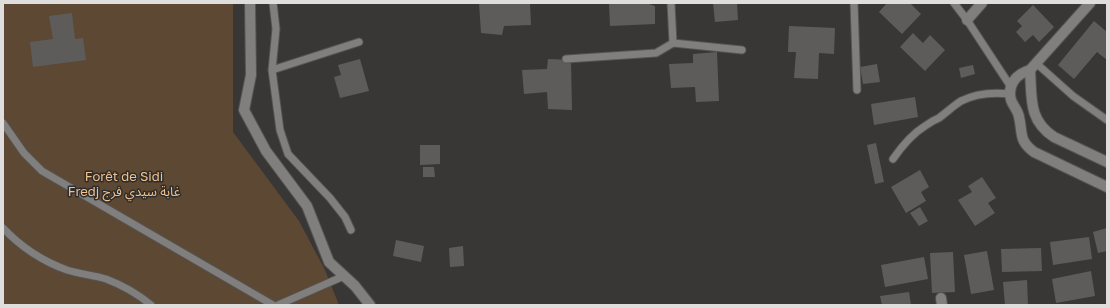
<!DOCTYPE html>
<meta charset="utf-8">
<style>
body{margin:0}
#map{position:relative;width:1110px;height:308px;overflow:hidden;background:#393735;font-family:"Golos Text",sans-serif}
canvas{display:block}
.frame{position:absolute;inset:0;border:4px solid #dfdedd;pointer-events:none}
</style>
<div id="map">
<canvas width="1110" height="308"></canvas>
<div class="frame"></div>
</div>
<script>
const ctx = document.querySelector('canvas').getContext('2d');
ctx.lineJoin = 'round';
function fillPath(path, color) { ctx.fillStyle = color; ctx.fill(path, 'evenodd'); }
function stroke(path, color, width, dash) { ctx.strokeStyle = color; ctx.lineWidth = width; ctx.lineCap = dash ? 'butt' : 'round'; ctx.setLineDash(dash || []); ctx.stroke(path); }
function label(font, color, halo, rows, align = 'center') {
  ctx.font = font + ' "Golos Text","Noto Sans Arabic",sans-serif'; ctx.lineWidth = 3; ctx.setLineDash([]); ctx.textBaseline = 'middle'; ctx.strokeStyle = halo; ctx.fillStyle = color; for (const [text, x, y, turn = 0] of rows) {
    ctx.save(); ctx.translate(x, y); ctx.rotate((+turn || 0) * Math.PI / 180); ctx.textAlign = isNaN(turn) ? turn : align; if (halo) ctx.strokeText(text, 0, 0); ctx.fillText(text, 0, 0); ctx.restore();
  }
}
fillPath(new Path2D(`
 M3 3H233V132L299 221 325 270 339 305H3Z`), '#5c4833');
fillPath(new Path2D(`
 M479 3H530L531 25 504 26 502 35 481 33Z
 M625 3H646L655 6V24L610 26 609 4Z
 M713 3H737L738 20 715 22Z
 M887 3H910L921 14 902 34 879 12Z
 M1033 5 1054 27 1039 42 1033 35 1025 42 1016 32 1022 26 1017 21Z
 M72 13 75 39 83 38 86 60 33 67 30 42 53 39 49 16Z
 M1094 21 1107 32V60L1097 52 1074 79 1058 65Z
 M789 26 835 28 834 54 819 53 818 79 794 78 796 52H788Z
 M913 33 923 43 930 35 945 50 925 71 900 47Z
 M717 52 719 101 696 102 695 87 671 88 669 64 693 63V54Z
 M360 59 369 91 340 98 334 77 341 75 338 65Z
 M548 59 571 60 572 110 548 109 547 92 524 94 522 70 547 69Z
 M877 64 880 82 863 84 860 67Z
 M973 65 975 74 961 78 959 68Z
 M915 97 918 117 874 125 871 104Z
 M876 143 884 182 875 184 867 145Z
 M420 145H440V164L420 165Z
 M423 167H434L435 177H423Z
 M920 170 929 187 921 192 926 201 906 213 891 187Z
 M982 177 996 198 988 203 995 213 975 226 958 200 972 192 968 186Z
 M920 207 928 221 919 226 910 213Z
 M1107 228V251L1098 253 1093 232Z
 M1089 237 1092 259 1053 265 1050 242Z
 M396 240 424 246 421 262 393 256Z
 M463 246 464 266 450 267 449 248Z
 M1041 248 1042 271 1002 272 1001 249Z
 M987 251 994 290 971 294 964 255Z
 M953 252 955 292 932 293 930 253Z
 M924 257 928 279 885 287 881 265Z
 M1091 271 1095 296 1056 303 1052 279Z
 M1027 280 1028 305H1005L1003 282Z
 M909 292 911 305H882L880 296Z`), '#5e5c5a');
const service = new Path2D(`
 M273 3 276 29 272 70 280 130 288 154 330 198 345 217 351 230
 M671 3 673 43
 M854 3 857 90
 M954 3 967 20 1011 87
 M566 59 656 53 673 43 742 50
 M1036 63 1073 96 1107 120
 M272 70 359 42
 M3 123 24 153 42 171 273 305
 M893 159C902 146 912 134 925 126 929 123 934 120 939 118 946 113 953 106 961 101 977 93 993 92 1010 94
 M3 228C21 247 42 261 67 270 79 274 93 275 106 279 122 285 138 294 151 305
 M278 305 344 276`);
const minor = new Path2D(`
 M250 3 251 75 244 110 266 151 307 206 329 262 355 286 370 305
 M1090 3 1030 70C1016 74 1007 85 1011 100 1013 106 1018 110 1019 117 1023 133 1018 140 1034 152L1107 187
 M967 20 982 3
 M1030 70C1032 98 1028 120 1054 137L1107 162
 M941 298 942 305`);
stroke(service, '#555452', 9);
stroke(minor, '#555452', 12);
stroke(service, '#817f7d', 7);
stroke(minor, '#817f7d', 10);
label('13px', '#f1c18e', '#2f2d2b', [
 ["Forêt de Sidi",124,177],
 ["Fredj غابة سيدي فرج",124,192]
]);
</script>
